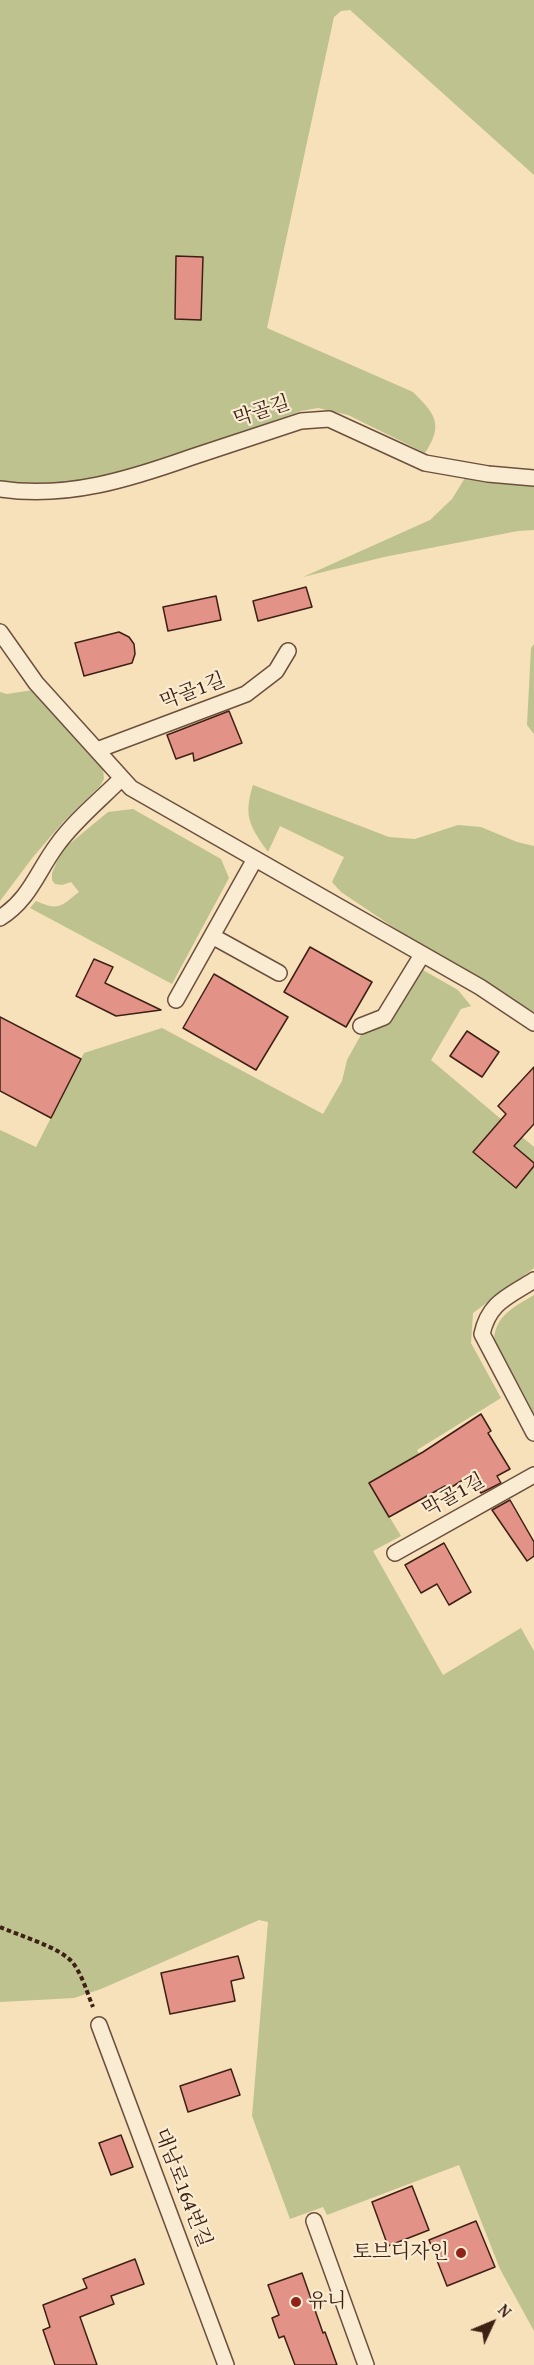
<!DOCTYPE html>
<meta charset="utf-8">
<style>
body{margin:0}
#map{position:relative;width:534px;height:2365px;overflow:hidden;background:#f6e1ba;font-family:"Gentium Book Plus",serif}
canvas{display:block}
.north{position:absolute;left:462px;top:2293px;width:60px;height:60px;-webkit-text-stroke:4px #f9ecd2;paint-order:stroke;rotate:46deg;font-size:16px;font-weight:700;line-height:24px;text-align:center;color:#3e2015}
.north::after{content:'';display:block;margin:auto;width:21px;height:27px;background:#3e2015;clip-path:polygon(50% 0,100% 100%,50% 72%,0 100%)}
</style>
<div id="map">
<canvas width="534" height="2365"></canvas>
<div class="north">N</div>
</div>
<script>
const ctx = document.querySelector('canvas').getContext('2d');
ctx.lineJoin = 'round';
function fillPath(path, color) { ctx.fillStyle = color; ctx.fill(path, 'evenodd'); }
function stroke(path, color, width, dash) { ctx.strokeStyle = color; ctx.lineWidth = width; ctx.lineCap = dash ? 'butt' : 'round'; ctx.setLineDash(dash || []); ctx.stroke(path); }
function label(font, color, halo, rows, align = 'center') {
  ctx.font = font + ' "Gentium Book Plus","Noto Serif KR",serif'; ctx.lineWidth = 4.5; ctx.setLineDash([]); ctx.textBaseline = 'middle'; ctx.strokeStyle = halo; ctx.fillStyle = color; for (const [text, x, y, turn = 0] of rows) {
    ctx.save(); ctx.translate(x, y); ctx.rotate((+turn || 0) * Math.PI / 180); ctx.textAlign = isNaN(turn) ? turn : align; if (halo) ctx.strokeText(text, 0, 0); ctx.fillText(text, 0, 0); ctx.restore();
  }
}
fillPath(new Path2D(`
 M0 0H534V175L350 10 341 11 334 17 267 328 413 392C435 414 444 424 425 453L348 415 318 408 301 411 153 464 105 479 34 486 0 483Z
 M465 478 534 484V530L518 531 384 557 303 577 430 520 452 499Z
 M534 644V734L527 725 531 648Z
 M33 690 96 759 103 770 104 779 100 786 64 821 33 857 0 901V692L7 694Z
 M253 785 389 837 415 839 458 825 481 827 517 842 534 846V1012L423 947 341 892 332 882 344 857 280 826 268 852C250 826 243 817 253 785Z
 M133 809 221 859 229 878 172 984 30 908 36 901C59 911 60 907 79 892L71 882 62 885 55 884 52 880V873L62 850 108 812Z
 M421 969 458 990 471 1006 461 1009 431 1060 534 1147V1268L473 1313 471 1343 501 1398 417 1450 419 1454 369 1483 401 1536 373 1551 443 1675 521 1628 534 1651V2331L500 2269 459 2165 327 2215 323 2207 290 2219 252 2116 268 1922 259 1920 101 1989 74 1998 0 2002V1130L36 1147 84 1053 162 1028 323 1114 342 1081 347 1060 362 1033 387 1023Z
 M534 1295V1415L494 1342C494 1316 514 1307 534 1295Z`), '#bdc28f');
const building = new Path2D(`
 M176 256 203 257 201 320 175 319Z
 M306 587 312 607 258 621 253 601Z
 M216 596 221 620 168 631 163 607Z
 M119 632 129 637 134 644 135 654 132 663 84 676 75 643Z
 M229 711 242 743 194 761 193 753 176 759 167 735Z
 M310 947 372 982 346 1027 284 992Z
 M94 959 113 967 105 983 161 1010 116 1016 76 996Z
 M214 974 288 1017 256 1070 183 1028Z
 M0 1017 81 1059 51 1118 0 1091Z
 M467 1031 499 1052 482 1077 450 1056Z
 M534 1067V1124L514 1146 534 1163V1166L516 1188 473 1152 506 1114 498 1106Z
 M481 1414 491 1431 488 1433 510 1469 497 1476 501 1483 481 1493 469 1476 447 1490 445 1486 389 1517 369 1483 423 1452Z
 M510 1500 534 1542V1556L527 1561 492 1510Z
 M444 1543 471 1592 449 1605 437 1584 421 1593 405 1565Z
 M238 1956 244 1978 231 1981 235 2001 170 2014 161 1973Z
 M231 2069 240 2095 188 2112 180 2086Z
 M121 2135 133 2167 111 2175 99 2143Z
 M412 2186 429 2230 388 2246 372 2202Z
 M476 2221 495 2267 447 2286 429 2240Z
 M135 2259 144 2284 111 2296 114 2304 80 2317 97 2365H55L43 2330 50 2327 43 2305 87 2288 83 2279Z
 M302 2273 323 2333 325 2332 337 2365H295L284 2336 279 2338 272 2318 279 2315 268 2285Z`);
fillPath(building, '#e29287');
stroke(building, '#3e2015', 1.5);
const lane = new Path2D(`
 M0 489C67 499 130 479 192 457 229 445 265 433 301 421L329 419 425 463 488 474 534 478
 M0 632 36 683 131 788 480 987 534 1023
 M97 750 246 694 276 671 288 651
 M0 918C30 899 37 872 57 845 75 820 100 800 122 778
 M212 936 279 973
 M176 1000 255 859
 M361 1026 384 1017 422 955
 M534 1280C508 1297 489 1302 482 1334L534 1433
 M395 1553 534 1475
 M99 2025 226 2365
 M314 2221 366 2365`);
stroke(lane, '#6c503e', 18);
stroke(new Path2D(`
 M0 1927C20 1936 60 1947 73 1963 83 1976 87 1993 93 2007`), '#3e2015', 4, [4.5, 3]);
stroke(lane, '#f9ecd2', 15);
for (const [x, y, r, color] of [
 [461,2253,6,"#8f2418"],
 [296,2302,6,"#8f2418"]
]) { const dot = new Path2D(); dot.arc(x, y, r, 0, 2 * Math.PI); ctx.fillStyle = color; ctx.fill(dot); stroke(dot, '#f9ecd2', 2); }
label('20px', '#3e2015', '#f9ecd2', [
 ["막골길",262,412,-18],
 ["막골1길",193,692,-21],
 ["막골1길",454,1496,-29],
 ["대남로164번길",182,2188,69]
]);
label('20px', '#3e2015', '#f9ecd2', [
 ["토브디자인",449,2253],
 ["유니",308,2302,"left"]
], 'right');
</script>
